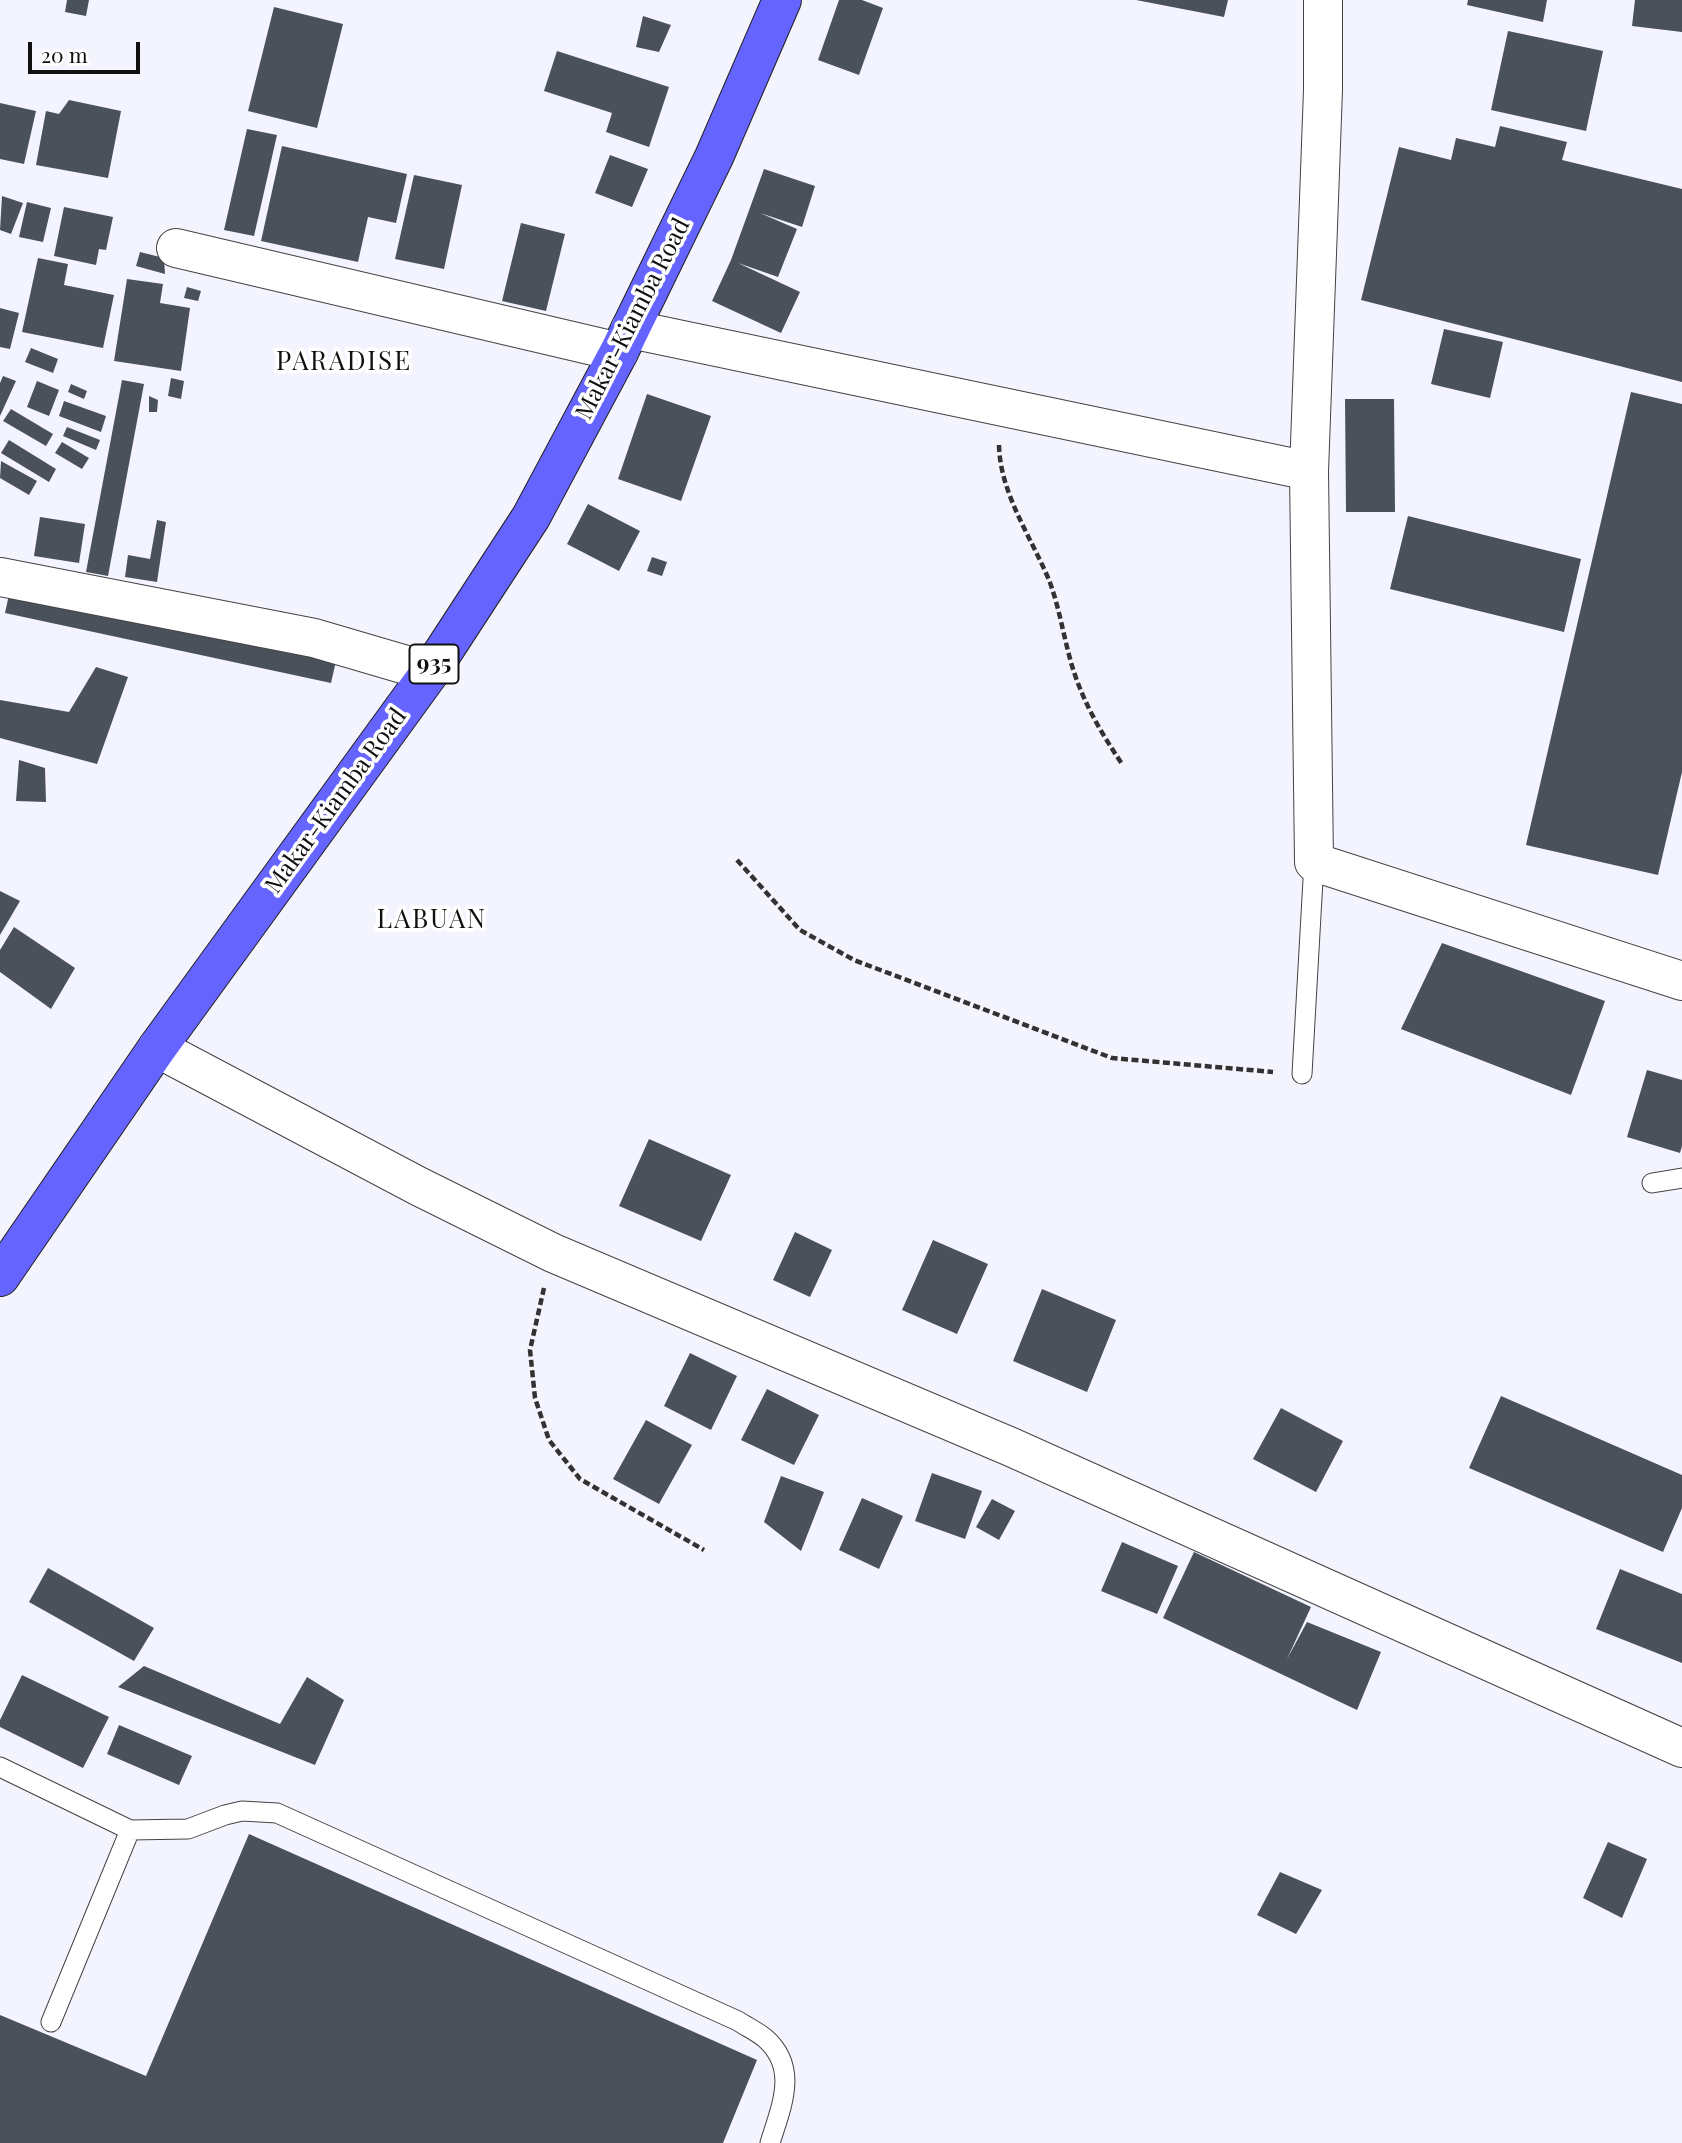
<!DOCTYPE html>
<style>
body{margin:0}
#map{position:relative;width:1682px;height:2143px;overflow:hidden;background:#f4f4ff;font-family:"Playfair Display",serif}
canvas{display:block}
.scale{position:absolute;left:28px;top:42px;width:112px;height:32px;box-sizing:border-box;border:4px solid #101010;border-top:0;padding-left:9px;font-size:21px;line-height:24px;white-space:nowrap;color:#101010;-webkit-text-stroke:5px #fff;paint-order:stroke}
</style>
<div id="map">
<canvas width="1682" height="2143"></canvas>
<div class="scale">20 m</div>
</div>
<script>
const ctx = document.querySelector('canvas').getContext('2d');
ctx.lineJoin = 'round';
function fillPath(path, color) { ctx.fillStyle = color; ctx.fill(path, 'evenodd'); }
function stroke(path, color, width, dash) { ctx.strokeStyle = color; ctx.lineWidth = width; ctx.lineCap = dash ? 'butt' : 'round'; ctx.setLineDash(dash || []); ctx.stroke(path); }
function label(font, color, halo, rows, align = 'center') {
  ctx.font = font + ' "Playfair Display",serif'; ctx.lineWidth = 7; ctx.setLineDash([]); ctx.textBaseline = 'middle'; ctx.strokeStyle = halo; ctx.fillStyle = color; for (const [text, x, y, turn = 0] of rows) {
    ctx.save(); ctx.translate(x, y); ctx.rotate((+turn || 0) * Math.PI / 180); ctx.textAlign = isNaN(turn) ? turn : align; if (halo) ctx.strokeText(text, 0, 0); ctx.fillText(text, 0, 0); ctx.restore();
  }
}
fillPath(new Path2D(`
 M67 0H89L86 16 65 12Z
 M839 0H862L883 8 859 75 818 60Z
 M1136 0H1228L1224 17Z
 M1468 0H1547L1543 22 1467 5Z
 M1635 0H1682V32L1632 26Z
 M274 7 343 24 317 128 248 111Z
 M643 16 671 25 659 52 636 47Z
 M1508 31 1603 51 1586 131 1491 110Z
 M557 51 669 87 649 147 606 132 612 113 544 91Z
 M69 100 121 111 108 178 36 165 46 111 59 114Z
 M0 103 36 111 24 164 0 159Z
 M1500 126 1567 142 1562 160 1682 189V382L1361 300 1399 147 1451 160 1456 138 1495 147Z
 M247 129 277 135 254 236 224 230Z
 M282 146 407 174 396 223 368 217 358 262 261 241Z
 M610 155 648 169 632 207 595 193Z
 M764 169 815 186 802 227 760 213 797 229 778 277 738 263 800 292 781 333 712 301 731 260Z
 M414 175 462 185 444 269 395 259Z
 M2 196 23 203 11 234 0 230Z
 M27 202 51 208 43 242 19 237Z
 M64 207 113 217 106 250 99 249 96 265 54 256Z
 M521 223 565 234 546 311 502 301Z
 M140 252 164 258 165 274 136 266Z
 M38 258 68 264 64 285 114 295 103 348 22 332Z
 M127 279 163 284 160 303 190 308 181 371 114 361Z
 M187 287 201 291 198 301 184 298Z
 M0 308 19 313 10 349 0 347Z
 M1444 329 1503 342 1490 398 1431 384Z
 M31 348 58 359 53 373 25 362Z
 M3 376 16 381 0 416V383Z
 M171 378 184 381 181 399 168 396Z
 M122 380 144 384 108 576 86 572Z
 M37 381 59 390 49 416 27 407Z
 M71 384 87 391 84 399 68 392Z
 M1631 392 1682 404V772L1658 875 1526 845Z
 M647 394 711 416 681 501 618 479Z
 M149 396 158 400 157 412H149Z
 M1345 399H1394L1395 512H1346Z
 M64 401 106 416 101 432 59 416Z
 M11 409 53 434 46 446 3 421Z
 M67 427 100 440 96 450 63 436Z
 M9 440 56 469 49 482 1 453Z
 M62 442 89 458 82 469 55 453Z
 M1 461 37 481 29 495 0 478Z
 M588 504 640 531 619 571 567 544Z
 M1408 516 1581 559 1564 632 1390 589Z
 M40 517 85 524 79 563 34 556Z
 M157 520 166 522 157 582 125 577 128 555 150 559Z
 M652 557 667 562 662 576 647 571Z
 M10 590 336 661 331 683 5 613Z
 M96 667 128 677 97 764 0 738V700L69 712Z
 M19 760 45 768 46 802 16 801Z
 M0 891 20 901 0 935Z
 M14 927 75 968 51 1009 0 972V950Z
 M1442 943 1605 1001 1571 1095 1401 1029Z
 M1647 1070 1682 1080V1146L1680 1153 1627 1137Z
 M649 1139 731 1175 701 1241 619 1206Z
 M795 1232 832 1250 810 1297 773 1280Z
 M933 1240 988 1264 957 1334 902 1310Z
 M1042 1289 1116 1320 1087 1392 1013 1361Z
 M690 1353 737 1376 711 1430 664 1406Z
 M767 1389 819 1415 794 1465 741 1440Z
 M1501 1396 1682 1475V1508L1663 1552 1469 1468Z
 M1281 1408 1343 1441 1316 1492 1253 1459Z
 M646 1420 692 1445 659 1504 613 1479Z
 M932 1473 982 1491 965 1539 915 1521Z
 M781 1476 824 1492 801 1551 764 1522Z
 M862 1498 903 1516 879 1569 839 1550Z
 M992 1499 1015 1511 999 1540 976 1527Z
 M1122 1542 1178 1566 1157 1614 1101 1591Z
 M1194 1552 1311 1607 1287 1659 1307 1622 1381 1652 1357 1710 1163 1618Z
 M48 1568 154 1628 134 1661 29 1602Z
 M1620 1569 1682 1594V1663L1596 1629Z
 M144 1666 280 1724 307 1677 344 1700 315 1765 118 1687Z
 M22 1675 109 1717 83 1768 0 1727V1720Z
 M119 1725 192 1756 179 1785 107 1754Z
 M249 1834 757 2060 723 2143H0V2015L146 2076Z
 M1608 1842 1647 1859 1622 1918 1583 1898Z
 M1280 1872 1322 1890 1296 1934 1257 1915Z`), '#4b515a');
const service = new Path2D(`
 M1302 1074 1314 862
 M1652 1183 1682 1178
 M0 1767 130 1830 188 1829 225 1815 242 1811 277 1813 738 2021C747 2027 758 2032 766 2039 799 2069 781 2107 770 2143
 M51 2022 130 1830`);
const minor = new Path2D(`
 M1323 0V90L1309 471 1314 862 1682 981
 M176 248 619 352
 M630 329 1309 471
 M0 577 314 638 430 672
 M157 1048 418 1186 553 1253 1011 1447 1682 1748`);
const primary = new Path2D(`
 M0 1277 157 1048 430 672 531 517 619 352 714 157 782 0`);
stroke(service, '#434343', 21);
stroke(minor, '#434343', 40);
stroke(primary, '#212121', 40);
stroke(new Path2D(`
 M999 445C1000 493 1031 537 1049 580 1060 609 1064 640 1073 669 1084 704 1102 734 1122 764
 M737 860 800 930 854 960 1112 1058 1273 1072
 M544 1288 530 1350 535 1398 549 1440 580 1479 704 1550`), '#323232', 4.5, [7, 3.5]);
stroke(service, '#fff', 19);
stroke(minor, '#fff', 38);
stroke(primary, '#6664ff', 38);
for (const [x, y, w] of [
 [434,664,49]
]) { const box = new Path2D(); box.roundRect(x - w / 2, y - 19.5, w, 39, 5); ctx.fillStyle = '#fff'; ctx.fill(box); stroke(box, '#101010', 2); }
label('bold 23px', '#101010', null, [
 ["935",434,664]
]);
label('24px', '#101010', '#fff', [
 ["Makar-Kiamba Road",633,319,-63],
 ["Makar-Kiamba Road",336,801,-54]
]);
ctx.letterSpacing = '2px';
label('26px', '#101010', '#fff', [
 ["PARADISE",344,362],
 ["LABUAN",432,920]
]);
ctx.letterSpacing = '0px';
</script>
